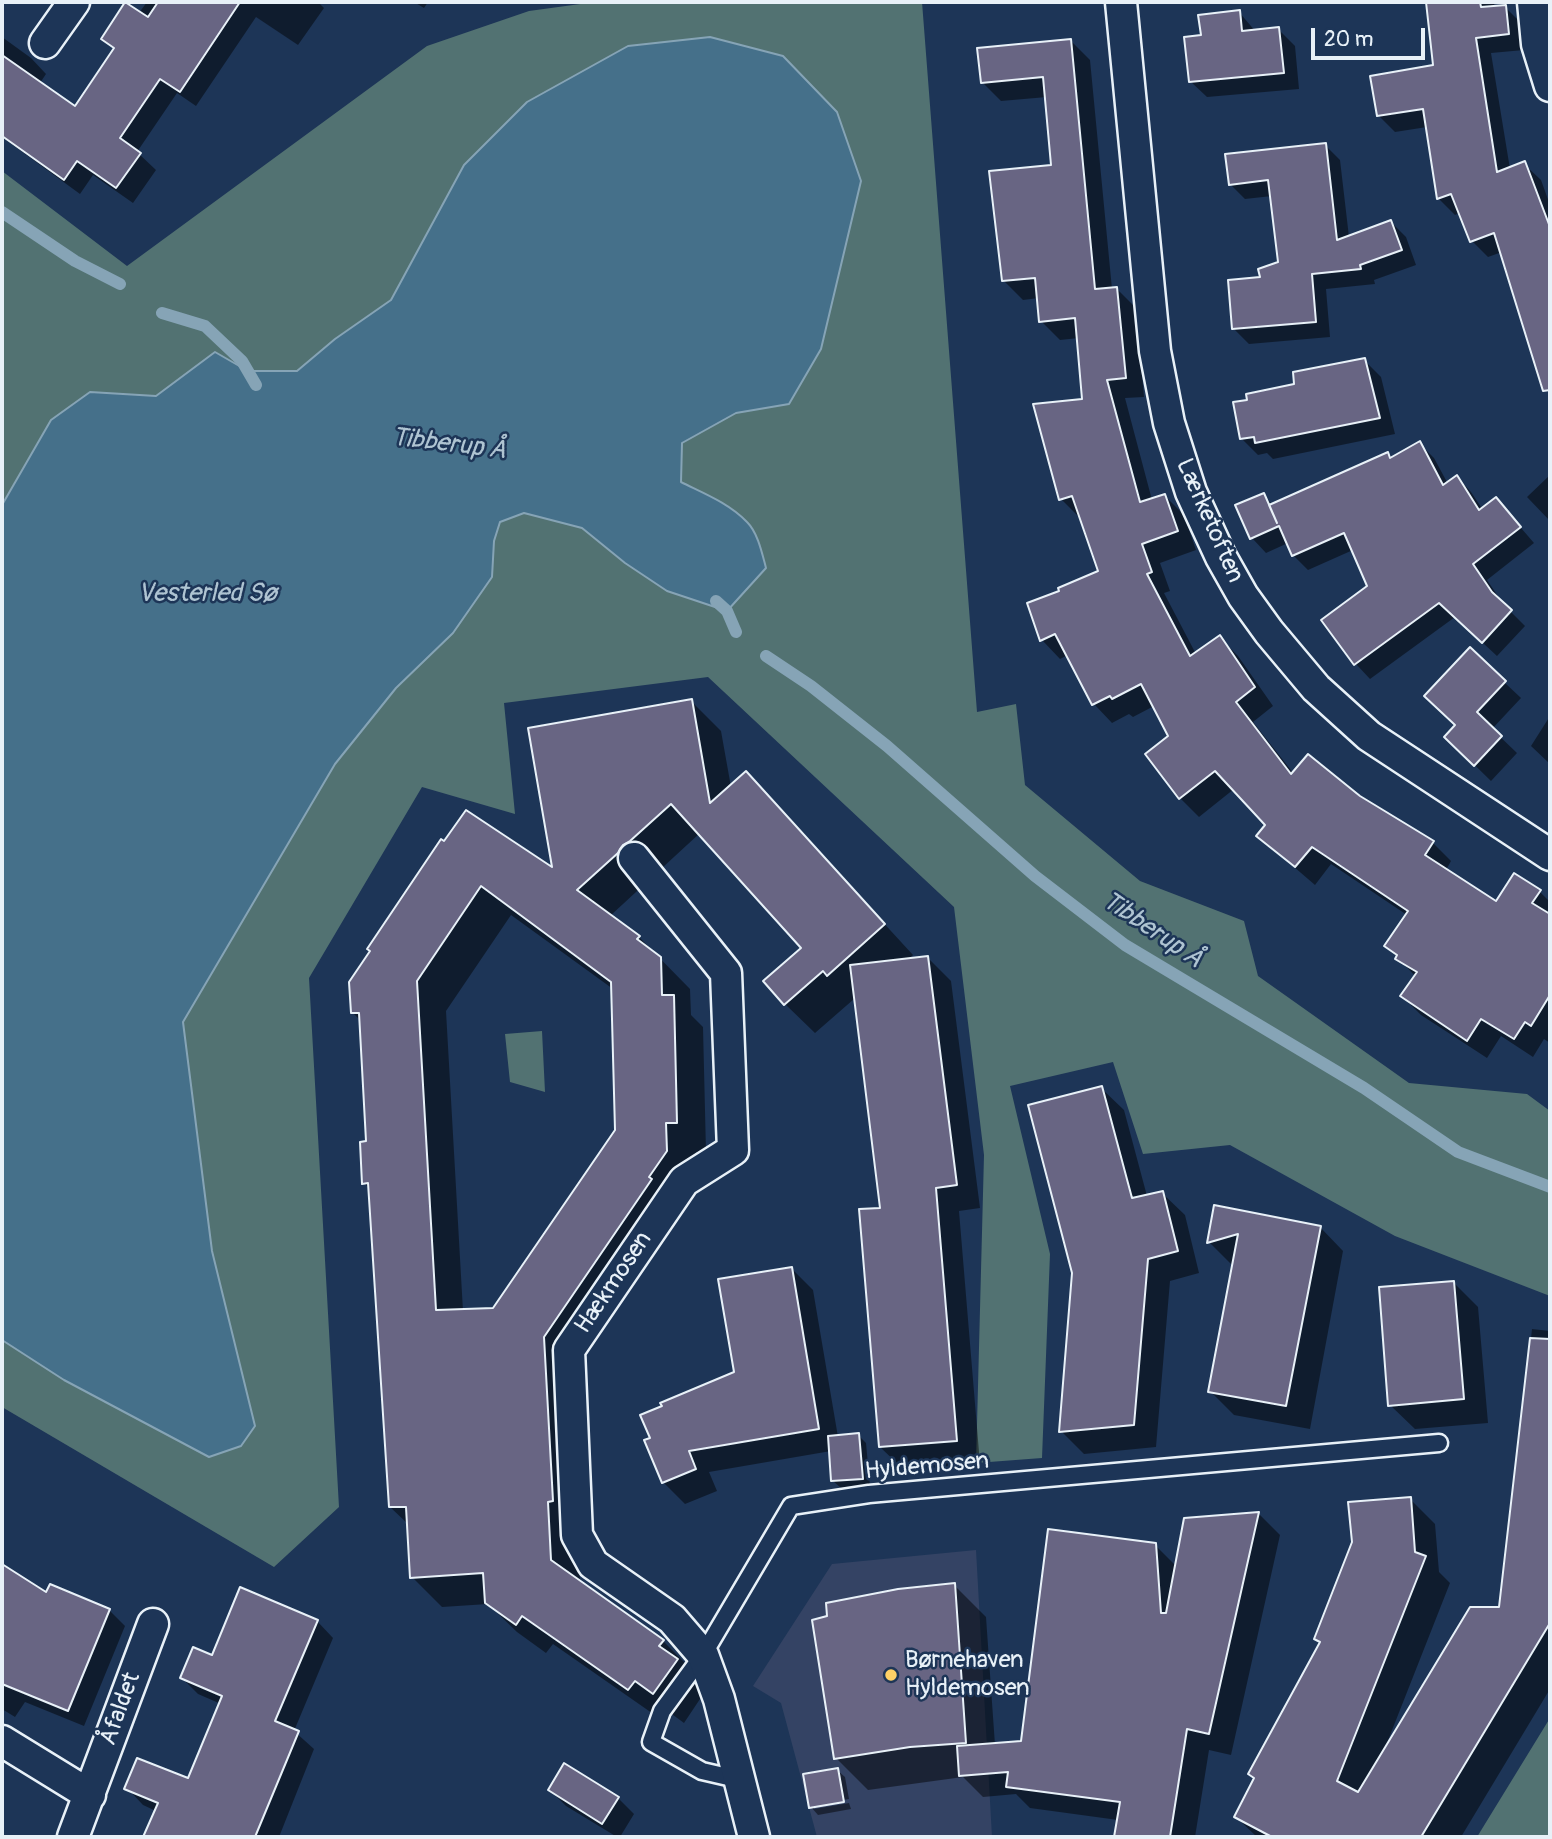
<!DOCTYPE html>
<meta charset="utf-8">
<style>
body{margin:0}
#map{position:relative;width:1552px;height:1839px;overflow:hidden;background:#1d3557;font-family:Pangolin,sans-serif}
canvas{display:block}
.frame{position:absolute;inset:0;border:4px solid #e8f1f8;pointer-events:none}
.scale{position:absolute;left:1311px;top:28px;width:114px;height:32px;box-sizing:border-box;border:4px solid #e8f1f8;border-top:0;padding-left:9px;font-size:21px;line-height:24px;white-space:nowrap;color:#e8f1f8;-webkit-text-stroke:5px #1d3557;paint-order:stroke}
</style>
<div id="map">
<canvas width="1552" height="1839"></canvas>
<div class="frame"></div>
<div class="scale">20 m</div>
</div>
<script>
const ctx = document.querySelector('canvas').getContext('2d');
ctx.lineJoin = 'round';
function fillPath(path, color) { ctx.fillStyle = color; ctx.fill(path, 'evenodd'); }
function stroke(path, color, width, dash) { ctx.strokeStyle = color; ctx.lineWidth = width; ctx.lineCap = dash ? 'butt' : 'round'; ctx.setLineDash(dash || []); ctx.stroke(path); }
function label(font, color, halo, rows, align = 'center') {
  ctx.font = font + ' Pangolin,sans-serif'; ctx.lineWidth = 5; ctx.setLineDash([]); ctx.textBaseline = 'middle'; ctx.strokeStyle = halo; ctx.fillStyle = color; for (const [text, x, y, turn = 0] of rows) {
    ctx.save(); ctx.translate(x, y); ctx.rotate((+turn || 0) * Math.PI / 180); ctx.textAlign = isNaN(turn) ? turn : align; if (halo) ctx.strokeText(text, 0, 0); ctx.fillText(text, 0, 0); ctx.restore();
  }
}
fillPath(new Path2D(`
 M976 1550 992 1837H817L781 1703 753 1686 832 1564Z`), '#344364');
fillPath(new Path2D(`
 M595 2H922L977 712 1016 704 1025 785 1140 881 1244 921 1258 976 1409 1083 1527 1094 1550 1111V1296L1395 1236 1230 1145 1143 1154 1113 1062 1010 1086 1050 1254 1042 1458 976 1463 984 1155 954 907 708 677 504 703 515 814 422 787 309 978 339 1507 274 1567 2 1407V1340L64 1380 255 1426 212 1251 183 1022 335 764 396 688 453 633 492 577 494 541 500 522 524 513 582 528 590 534 687 485 680 482 682 443 736 413 789 404 464 165 391 300 335 339 297 371H248L215 352 156 396 90 392 51 420 2 505V171L127 266 427 46 529 11Z
 M542 1031 545 1092 510 1082 505 1034Z
 M1550 1718V1837H1477Z`), '#527272');
const water = new Path2D(`
 M710 37 783 56 837 112 861 181 821 349 789 404 736 413 682 443 681 482C703 493 729 503 747 522 758 533 762 553 766 568L727 611 667 591 625 563 582 528 524 513 500 522 494 541 492 577 453 633 396 688 335 764 183 1022 212 1251 255 1426 241 1446 209 1457 64 1380 2 1340V505L51 420 90 392 156 396 215 352 248 371H297L335 339 391 300 464 165 527 102 628 46Z`);
fillPath(water, '#45708a');
stroke(water, '#86a4b6', 2);
fillPath(new Path2D(`
 M147 2H318L324 8 298 45 256 17 196 106 177 93 137 152 156 170 133 203 93 175 80 194 2 137V110L9 98 2 91V37L31 58 46 74 40 83 75 109 115 50 103 38 139 13Z
 M414 2H428L424 8Z
 M1428 2H1494L1495 8 1505 7 1521 23 1524 50 1491 53 1510 169 1524 164 1541 180 1550 205V369L1502 252 1488 257 1472 241 1461 212 1455 215 1439 199 1427 127 1395 132 1379 116 1435 67Z
 M1239 12 1256 32 1278 29 1295 46 1299 89 1207 97 1190 81 1202 36Z
 M1071 41 1090 60 1112 289H1117L1136 308 1144 397 1125 398 1152 500 1165 496 1184 515 1196 550 1160 563 1170 591 1164 593 1196 654 1220 638 1238 656 1273 706 1253 722 1294 774 1359 797 1433 843 1451 861 1446 870 1496 903 1540 892 1550 902V1043L1544 1039 1533 1057 1501 1036 1487 1058 1421 1015 1402 996 1416 977 1387 946 1407 915 1331 864 1315 885 1258 836 1267 825 1234 789 1199 817 1180 798 1170 737 1154 706 1133 717 1129 714 1112 723 1094 704 1068 655 1060 659 1042 640 1029 604 1061 592 1100 572 1080 518 1061 499 1084 401 1079 338 1060 340 1041 321 1039 298 1023 300 1004 281 1053 167 1047 97 1001 101 982 82Z
 M1325 145 1340 160 1349 237 1391 222 1406 237 1416 265 1374 280 1375 284 1326 289 1330 337 1249 344 1234 329 1262 279 1280 263 1272 196 1245 199 1230 184Z
 M1364 360 1381 377 1395 434 1273 459 1267 453 1258 455 1242 439 1296 386Z
 M1419 443 1434 458 1448 484 1457 477 1471 492 1483 510 1496 499 1534 543 1487 580 1504 605 1525 626 1497 656 1455 617 1370 679 1356 664 1323 621 1369 587 1353 550 1308 570 1293 555 1288 543 1266 553 1252 538 1263 495 1273 505 1388 454 1392 458Z
 M1550 475V521L1527 497Z
 M1504 682 1521 698 1492 729 1517 753 1491 781 1446 737Z
 M691 701 721 731 731 787 746 773 913 955 908 960 928 958 951 981 980 1208 959 1211 980 1464 904 1470 880 1447 882 1209 856 999H854L815 1033 785 1004 804 948 700 833 610 916 639 937 690 989 691 1015 703 1027 706 1152H696V1181L573 1368 580 1583 663 1641 693 1671 690 1674 706 1690 684 1723 665 1709 659 1718 553 1644 546 1653 517 1632 488 1604 442 1607 412 1577 409 1525 390 1507 371 1190 364 1183 368 1142 361 1021 352 1012 442 842 554 871ZM511 915 613 989 617 1130 494 1310 463 1311 446 1011Z
 M1550 716V764L1531 746Z
 M1101 1088 1124 1110 1147 1196 1162 1193 1185 1215 1199 1273 1170 1281 1156 1447 1084 1454 1061 1431Z
 M1215 1207 1320 1227 1343 1251 1310 1429 1234 1415 1210 1391 1234 1265H1232L1209 1242Z
 M792 1269 813 1290 838 1437 858 1435 866 1443 870 1486 841 1488 833 1481 831 1451 709 1472 717 1491 685 1504 663 1482 736 1374Z
 M1454 1283 1478 1307 1488 1423 1415 1429 1390 1405Z
 M1532 1329 1550 1331V1689L1461 1837H1257L1236 1817 1255 1779 1250 1774 1321 1644 1316 1639 1410 1499 1435 1524 1439 1572 1450 1583 1385 1748 1387 1749 1501 1609Z
 M1259 1514 1280 1535 1231 1755 1209 1750 1195 1837H1117L1118 1820 1030 1808 1016 1794 983 1797 963 1777 868 1790 836 1758 954 1585 986 1617 995 1745 1023 1743 1155 1545 1176 1566 1185 1520Z
 M2 1566 47 1594 109 1610 125 1626 84 1726 25 1702 15 1717 2 1709Z
 M317 1621 333 1638 294 1731 314 1749 279 1837H145L156 1811 143 1805 127 1788 189 1781 221 1704 198 1694 182 1678 213 1657Z
 M837 1770 845 1777 849 1799 814 1805V1809L849 1803 851 1809 818 1815 811 1807Z
 M550 1790 618 1798 634 1814 620 1837H617L566 1806Z`), '#0007');
stroke(new Path2D(`
 M2 212 75 261 120 284
 M162 313 205 326 242 361 256 385
 M716 601 727 611 736 632
 M766 656 811 686 887 746 1035 876 1125 945 1364 1088 1458 1152 1550 1187`), '#86a4b6', 12);
const building = new Path2D(`
 M125 2 148 17 158 2H240L180 92 160 79 120 138 141 153 116 188 77 161 64 180 2 136V55L75 106 114 48 101 39Z
 M1426 2H1480L1481 7 1506 5 1509 34 1476 38 1497 172 1525 161 1550 227V390L1543 391 1494 233 1470 242 1451 194 1437 199 1423 109 1377 116 1370 76 1433 65Z
 M1240 10 1242 31 1279 27 1284 73 1189 82 1184 37 1201 35 1198 15Z
 M1071 39 1095 289 1117 287 1126 378 1107 380 1140 502 1165 494 1178 531 1142 544 1152 572 1147 574 1190 656 1220 635 1255 687 1236 702 1291 774 1308 754 1360 796 1434 841 1425 855 1496 901 1514 873 1541 890 1532 903 1550 914V995L1531 1026 1525 1022 1514 1039 1481 1019 1467 1041 1400 996 1417 972 1395 959 1397 955 1384 946 1408 911 1312 847 1295 867 1256 836 1265 825 1215 771 1179 799 1145 754 1168 736 1141 684 1112 699 1110 696 1092 705 1055 634 1040 641 1027 603 1059 591 1058 588 1098 571 1072 496 1059 500 1033 404 1082 399 1075 318 1039 322 1035 278 1002 281 989 171 1051 165 1043 77 981 83 977 48Z
 M1326 143 1337 240 1391 220 1402 250 1360 265 1361 269 1312 274 1316 322 1232 329 1228 280 1260 277 1258 269 1278 262 1268 180 1229 185 1225 154Z
 M1365 358 1380 418 1255 443 1254 437 1240 439 1233 402 1247 400 1246 394 1294 384 1293 372Z
 M1420 441 1443 485 1457 475 1479 510 1496 497 1521 527 1473 564 1492 592 1512 610 1482 643 1439 603 1354 665 1321 620 1367 586 1344 533 1292 556 1279 526 1250 539 1235 505 1264 493 1277 523 1269 505 1388 452 1390 458Z
 M1470 647 1506 681 1477 712 1502 736 1474 766 1444 737 1455 725 1424 696Z
 M692 699 710 803 746 771 885 924 827 976 823 971 784 1005 763 981 801 948 671 804 630 841 623 845 618 853 577 890 640 936 637 939 661 957 662 995H674L677 1123H666L667 1151 649 1177 652 1179 544 1337 553 1501 548 1502 551 1560 664 1640 659 1646 678 1659 653 1694 635 1681 628 1690 522 1616 516 1625 485 1603 483 1573 410 1578 406 1507H389L368 1183 362 1184 360 1142 366 1141 359 1013H351L349 982 370 951 367 949 441 839 444 841 466 810 552 867 528 728ZM481 886 611 982 615 1130 493 1308 436 1310 417 981Z
 M928 956 957 1185 936 1188 957 1441 879 1447 859 1209 880 1208 850 965Z
 M1102 1086 1132 1198 1163 1191 1178 1251 1148 1259 1134 1425 1059 1432 1072 1273 1028 1105Z
 M1214 1205 1321 1226 1286 1406 1208 1392 1238 1234 1207 1243Z
 M792 1267 819 1429 689 1451 696 1469 662 1483 644 1440 650 1438 640 1415 662 1406 660 1403 734 1372 718 1279Z
 M1454 1281 1464 1399 1388 1406 1379 1287Z
 M1530 1338 1550 1339V1623L1421 1837H1272L1234 1817 1254 1778 1248 1774 1320 1642 1314 1639 1352 1542 1348 1502 1411 1497 1415 1552 1426 1556 1337 1781 1358 1792 1470 1607H1499Z
 M859 1433 863 1479 831 1481 828 1436Z
 M1259 1512 1209 1734 1187 1729 1170 1837H1114L1120 1802 1006 1787 1008 1772 959 1776 957 1746 1021 1741 1048 1529 1156 1543 1161 1613H1166L1184 1518Z
 M2 1564 46 1592 50 1584 110 1609 68 1711 2 1684Z
 M955 1583 966 1743 910 1747 834 1759 812 1620 827 1616 826 1603 898 1589Z
 M240 1587 318 1620 275 1721 299 1731 255 1837H143L158 1803 124 1789 137 1758 188 1778 222 1696 180 1678 193 1647 212 1655Z
 M564 1763 619 1797 602 1824 548 1790Z
 M838 1768 844 1802 809 1808 803 1774Z`);
fillPath(building, '#686583');
stroke(building, '#e8f1f8', 2);
const service = new Path2D(`
 M741 1780 702 1771 651 1742 662 1711 703 1655 791 1506 869 1494 1439 1443`);
const minor = new Path2D(`
 M1121 2 1155 351 1169 423 1191 492 1221 557 1243 596 1269 632 1316 688 1369 736 1550 855
 M1533 2 1537 44 1550 86
 M45 43 74 2
 M634 858 726 973 733 1150 684 1181 569 1350 577 1535 593 1564 672 1619 703 1655 719 1699 754 1837
 M2 1741 90 1795
 M73 1837 153 1624`);
stroke(service, '#e8f1f8', 21);
stroke(minor, '#e8f1f8', 35);
stroke(service, '#1d3557', 16);
stroke(minor, '#1d3557', 30);
for (const [x, y, r, color] of [
 [891,1675,7,"#ffd166"]
]) { const dot = new Path2D(); dot.arc(x, y, r, 0, 2 * Math.PI); ctx.fillStyle = color; ctx.fill(dot); stroke(dot, '#1d3557', 2.5); }
label('24px', '#e8f1f8', '#1d3557', [
 ["Lærketoften",1209,521,66],
 ["Hækmosen",614,1283,-56],
 ["Hyldemosen",927,1467,-5],
 ["Åfaldet",121,1709,-70]
]);
label('24px', '#e8f1f8', '#1d3557', [
 ["Børnehaven",905,1661],
 ["Hyldemosen",905,1689]
], 'left');
label('italic 26px', '#afc4d2', '#1d3557', [
 ["Tibberup Å",449,445,7],
 ["Vesterled Sø",207,594],
 ["Tibberup Å",1152,931,34]
]);
</script>
